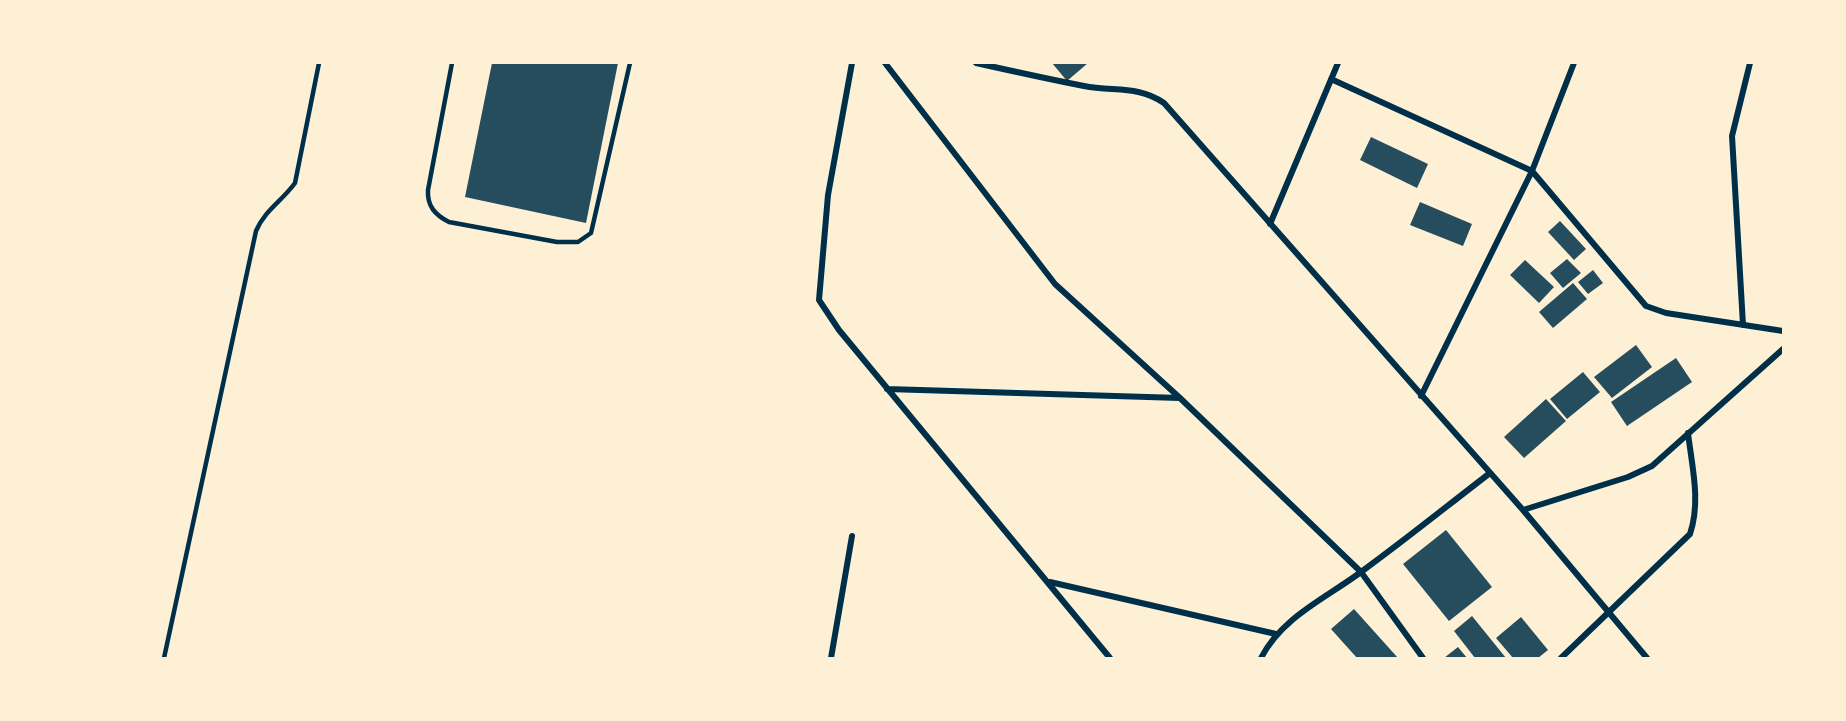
<!DOCTYPE html>
<style>
body{margin:0}
#map{position:relative;width:1846px;height:721px;overflow:hidden;background:#fdf0d5;font-family:Cabin,sans-serif}
canvas{display:block}
.frame{position:absolute;inset:0;border:64px solid #fdf0d5;pointer-events:none}
</style>
<div id="map">
<canvas width="1846" height="721"></canvas>
<div class="frame"></div>
</div>
<script>
const ctx = document.querySelector('canvas').getContext('2d');
ctx.lineJoin = 'round';
function fillPath(path, color) { ctx.fillStyle = color; ctx.fill(path, 'evenodd'); }
function stroke(path, color, width, dash) { ctx.strokeStyle = color; ctx.lineWidth = width; ctx.lineCap = dash ? 'butt' : 'round'; ctx.setLineDash(dash || []); ctx.stroke(path); }
fillPath(new Path2D(`
 M492 63H618L586 223 465 197Z
 M1052 63H1088L1067 81Z
 M1371 137 1428 164 1417 188 1360 160Z
 M1420 202 1472 224 1463 246 1410 225Z
 M1560 221 1586 249 1574 260 1548 232Z
 M1567 259 1581 273 1563 288 1550 273Z
 M1525 260 1554 287 1539 303 1510 275Z
 M1593 270 1603 283 1588 294 1578 282Z
 M1573 283 1587 299 1553 328 1539 312Z
 M1636 345 1652 367 1612 398 1594 377Z
 M1676 358 1692 382 1627 426 1611 402Z
 M1583 372 1600 392 1567 419 1550 399Z
 M1546 399 1566 421 1524 458 1504 437Z
 M1446 530 1492 587 1449 621 1403 564Z
 M1354 609 1398 658H1357L1331 629Z
 M1472 616 1506 658H1475L1454 631Z
 M1521 617 1548 650 1538 658H1513L1496 638Z
 M1458 647 1467 658H1444Z`), '#264d5e');
stroke(new Path2D(`
 M452 63 428 190C427 206 435 215 449 222L557 242H578L591 233 630 63
 M164 658 256 231C265 210 282 201 295 183L319 63`), '#003049', 4.5);
stroke(new Path2D(`
 M852 63 828 195 819 300 839 330 1110 658
 M885 63 1055 284 1180 398 1361 572 1423 658
 M976 63C1012 71 1048 79 1084 86 1113 92 1138 85 1164 103L1523 510 1647 658
 M1331 79 1532 171 1646 306 1666 313 1783 331
 M1270 224 1338 63
 M1743 325 1732 136 1750 63
 M887 389 1180 398
 M1421 396 1532 171 1574 63
 M1523 510 1628 477 1652 466 1783 349
 M1050 582 1276 634
 M831 658 852 536
 M1261 658C1282 617 1326 598 1361 572 1405 540 1447 506 1490 473
 M1561 658 1690 534C1701 501 1692 467 1688 433`), '#003049', 6);
</script>
